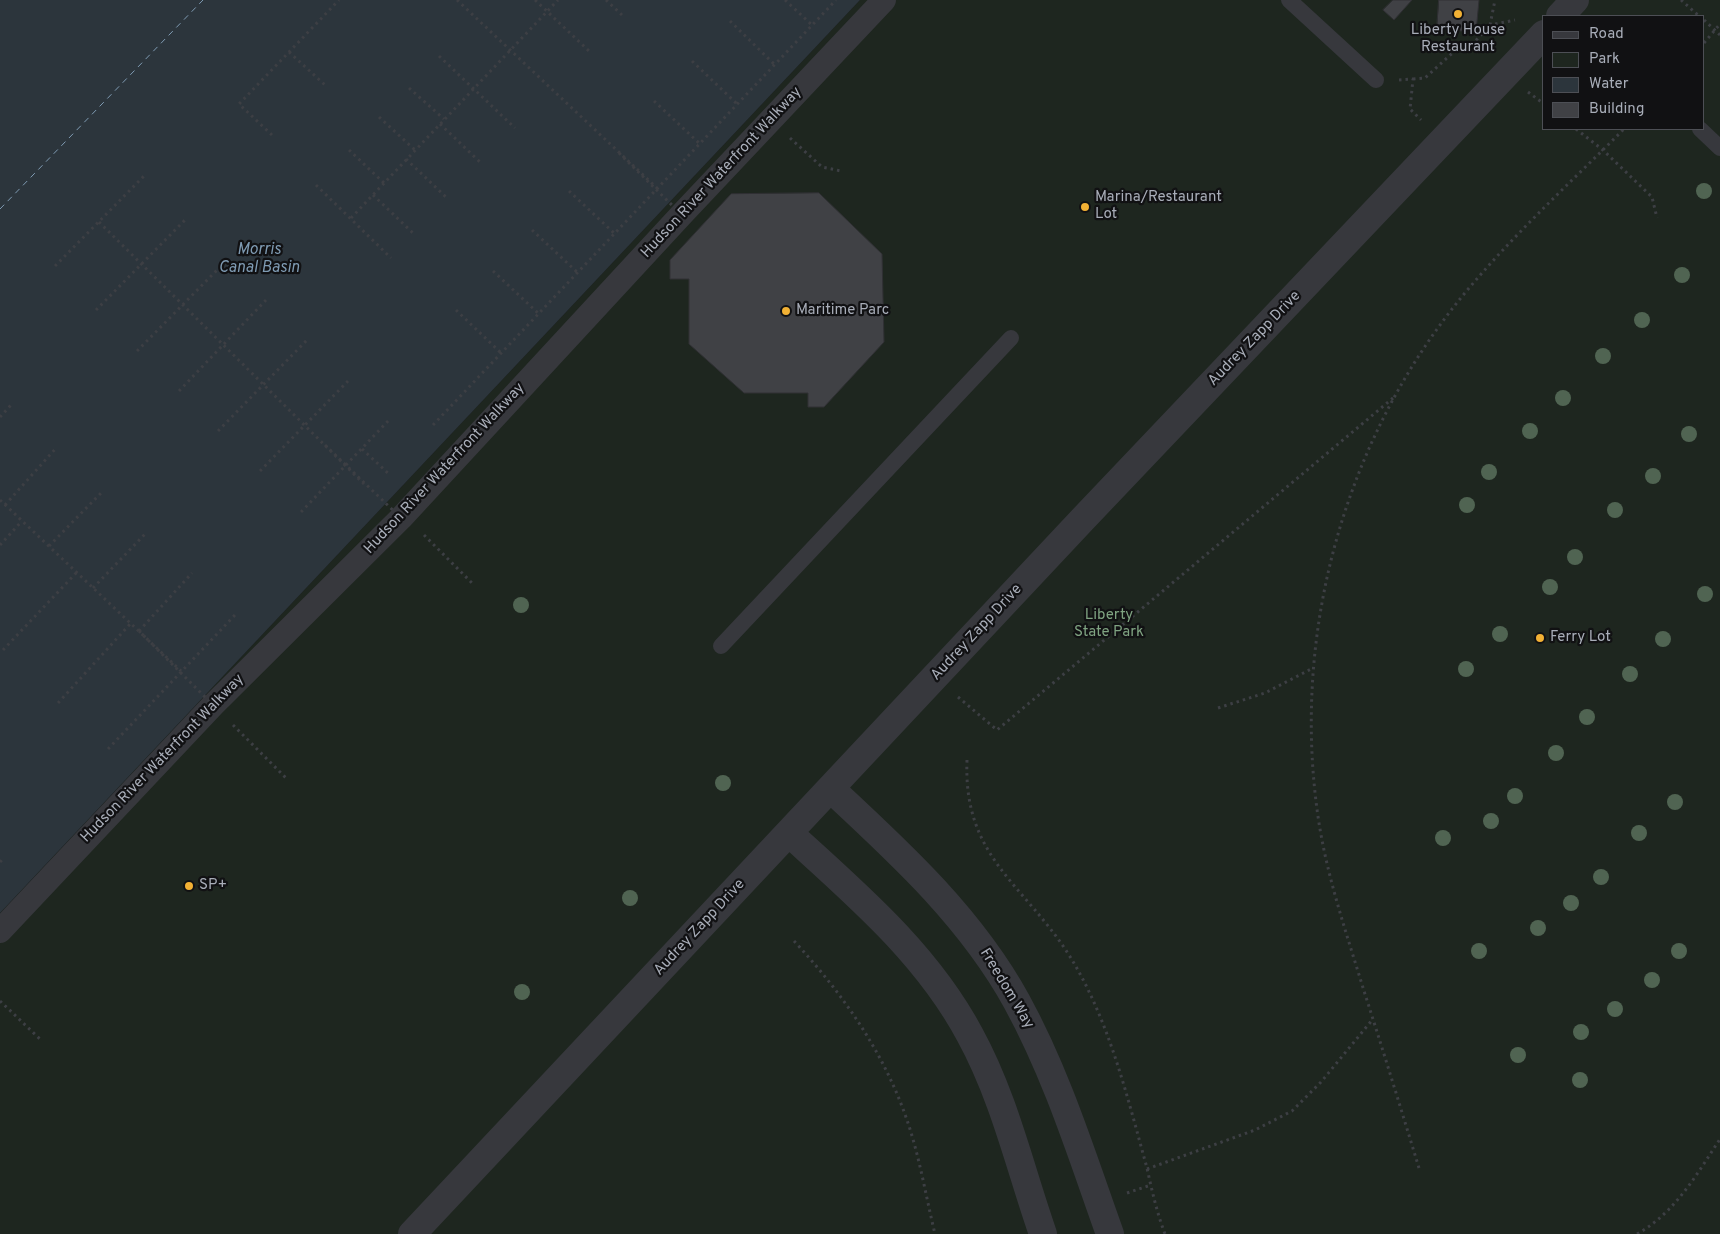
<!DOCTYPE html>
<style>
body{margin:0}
#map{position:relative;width:1720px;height:1234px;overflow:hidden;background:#161618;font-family:Overpass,sans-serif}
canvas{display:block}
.legend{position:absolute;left:1542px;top:15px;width:162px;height:115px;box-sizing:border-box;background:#111113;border:1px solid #4d4f55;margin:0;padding:6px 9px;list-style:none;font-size:15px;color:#a8adb8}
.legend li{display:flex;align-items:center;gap:10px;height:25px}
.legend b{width:25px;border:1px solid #4d4f55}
</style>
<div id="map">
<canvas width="1720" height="1234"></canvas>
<ul class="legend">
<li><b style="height:6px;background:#37383d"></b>Road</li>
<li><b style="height:14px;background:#1e261f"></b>Park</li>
<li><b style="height:14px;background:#2c353c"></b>Water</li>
<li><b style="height:14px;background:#404145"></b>Building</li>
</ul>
</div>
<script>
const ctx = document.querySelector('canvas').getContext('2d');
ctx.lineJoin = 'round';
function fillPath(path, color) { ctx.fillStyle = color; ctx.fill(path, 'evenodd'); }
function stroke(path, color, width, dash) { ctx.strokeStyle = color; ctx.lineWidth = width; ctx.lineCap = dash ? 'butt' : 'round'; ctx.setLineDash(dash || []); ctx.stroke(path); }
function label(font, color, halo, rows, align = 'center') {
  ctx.font = font + ' Overpass,sans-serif'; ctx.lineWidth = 4.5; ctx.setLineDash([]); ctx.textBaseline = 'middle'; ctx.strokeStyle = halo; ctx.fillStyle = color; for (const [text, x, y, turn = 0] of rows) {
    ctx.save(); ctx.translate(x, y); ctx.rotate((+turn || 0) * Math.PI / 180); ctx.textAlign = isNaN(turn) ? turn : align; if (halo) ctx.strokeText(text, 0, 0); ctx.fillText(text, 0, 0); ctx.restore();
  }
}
fillPath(new Path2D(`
 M860 0H1720V1234H0V913ZM1544 16H1704V129H1544Z`), '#1e261f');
fillPath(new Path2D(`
 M0 0H860L0 913Z`), '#2c353c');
stroke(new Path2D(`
 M0 209 203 0`), '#7f9bb3', 1, [6, 5]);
const building = new Path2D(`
 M1393 0H1412L1394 20 1383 10Z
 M1439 0H1479L1476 32 1437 29Z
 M819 193 882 254 884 342 824 407H808V393H744L689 344V279H670V260L731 194Z`);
fillPath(building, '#404145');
stroke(building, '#303034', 1);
stroke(new Path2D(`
 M457 0 658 189
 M535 0 589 51
 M606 0 622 15
 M785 0 812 25
 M1681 0 1699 16
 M1704 20 1720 35
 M730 21 775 65
 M1490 25 1495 0
 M1704 43 1720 24
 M289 52 325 85
 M439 56 515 128
 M692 61 737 104
 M1413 79 1425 78 1459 47H1470L1490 25 1515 20
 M1399 80 1413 79 1410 109 1421 120
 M409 88 444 119
 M1528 92 1544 104
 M654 101 700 144
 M379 117 415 150
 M440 124 481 163
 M1576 129 1603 150 1652 197 1657 218
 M272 135 239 104 339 0
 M790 138 822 167 841 171
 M349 150 384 183
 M406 159 448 199
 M316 185 391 258
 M569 191 615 234
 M373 195 414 234
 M351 218 558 0
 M99 222 364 484
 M532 230 578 273
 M55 266 144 176
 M493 271 539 314
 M96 310 185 220
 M456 310 501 353
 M137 351 227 260
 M179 391 266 300
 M0 417 11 405
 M433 425 836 0
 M218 431 307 340
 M362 449 389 474
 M260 471 348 381
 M0 500 181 671
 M5 505 57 447
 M301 512 389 420
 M424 535 472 583
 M0 545 22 521
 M49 546 103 491
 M93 588 147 532
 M139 631 192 573
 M3 650 77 572
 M958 697 997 730 1393 398
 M58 703 131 623
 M1218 708 1265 693 1313 668
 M233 725 287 779
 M108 749 235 615
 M967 760C963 857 1023 883 1069 955 1109 1019 1127 1096 1147 1168 1152 1191 1157 1213 1165 1234
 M0 862 3 859
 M794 941C844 995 885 1054 908 1123 920 1159 926 1197 935 1234
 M0 1001 41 1040
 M1419 1168C1401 1109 1383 1050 1364 991 1347 935 1328 880 1319 823 1291 643 1340 453 1452 309 1503 244 1566 187 1624 129
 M1147 1169 1255 1130 1292 1111 1321 1082 1373 1019
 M1127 1193 1151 1185
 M1637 1234C1675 1213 1697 1174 1720 1139`), '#3d3f44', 3, [2.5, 4]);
stroke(new Path2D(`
 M1289 0 1376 80
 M1700 129 1720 148
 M721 646 1011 338`), '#37383d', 16);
stroke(new Path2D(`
 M0 931 213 705 401 518 683 213 884 0`), '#37383d', 24);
stroke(new Path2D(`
 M1560 16 1575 0
 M831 789C900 853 971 918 1017 1002 1057 1075 1082 1156 1110 1234
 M789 833C856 894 927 954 970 1035 1004 1097 1020 1168 1043 1234
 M412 1234 1082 520 1544 34`), '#37383d', 28);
stroke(new Path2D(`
 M619 153 682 215
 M325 445 401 518
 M139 631 213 705`), '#3d3f44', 3, [2.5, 4]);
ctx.fillStyle = '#506452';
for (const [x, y] of [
 [1704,191],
 [1682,275],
 [1642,320],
 [1603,356],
 [1563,398],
 [1530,431],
 [1689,434],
 [1489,472],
 [1653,476],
 [1467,505],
 [1615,510],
 [1575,557],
 [1550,587],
 [1705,594],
 [521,605],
 [1500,634],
 [1663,639],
 [1466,669],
 [1630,674],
 [1587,717],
 [1556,753],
 [723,783],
 [1515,796],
 [1675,802],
 [1491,821],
 [1639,833],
 [1443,838],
 [1601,877],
 [630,898],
 [1571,903],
 [1538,928],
 [1479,951],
 [1679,951],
 [1652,980],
 [522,992],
 [1615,1009],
 [1581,1032],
 [1518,1055],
 [1580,1080]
]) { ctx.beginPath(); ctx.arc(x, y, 8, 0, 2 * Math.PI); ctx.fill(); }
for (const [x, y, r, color] of [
 [1458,14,5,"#f2b134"],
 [1085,207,5,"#f2b134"],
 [786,311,5,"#f2b134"],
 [1540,638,5,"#f2b134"],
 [189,886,5,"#f2b134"]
]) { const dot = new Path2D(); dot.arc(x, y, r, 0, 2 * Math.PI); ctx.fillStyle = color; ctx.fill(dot); stroke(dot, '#111113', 2); }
label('15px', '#a8adb8', '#111113', [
 ["Liberty House",1458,31,"center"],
 ["Restaurant",1458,48,"center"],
 ["Marina/Restaurant",1095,198],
 ["Lot",1095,215],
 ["Maritime Parc",796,311],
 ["Ferry Lot",1550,638],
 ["SP+",199,886]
], 'left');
label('15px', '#a8adb8', '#111113', [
 ["Hudson River Waterfront Walkway",722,173,-47],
 ["Audrey Zapp Drive",1255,339,-46],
 ["Hudson River Waterfront Walkway",445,469,-47],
 ["Audrey Zapp Drive",977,633,-47],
 ["Hudson River Waterfront Walkway",163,759,-46],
 ["Audrey Zapp Drive",700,928,-47],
 ["Freedom Way",1006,989,59]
]);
label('15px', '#7fa381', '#111113', [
 ["Liberty",1109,616],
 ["State Park",1109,633]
]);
label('italic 16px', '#7f9bb3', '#111113', [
 ["Morris",259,251],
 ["Canal Basin",259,269]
]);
</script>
